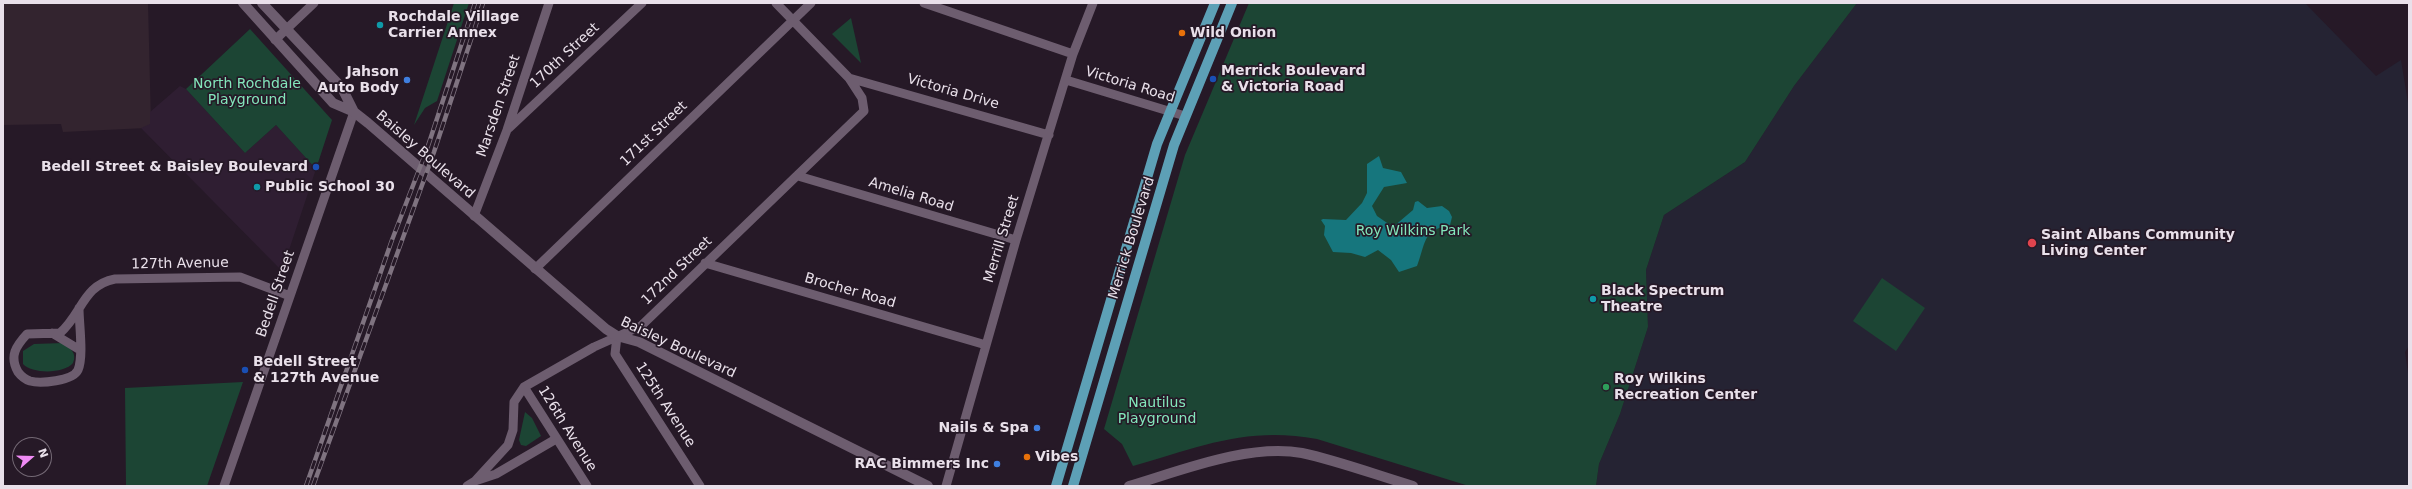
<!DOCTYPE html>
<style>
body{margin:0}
#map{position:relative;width:2412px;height:489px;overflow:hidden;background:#261927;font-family:"DejaVu Sans",sans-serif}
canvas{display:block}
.frame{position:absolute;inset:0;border:4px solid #e9e0ea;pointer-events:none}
.north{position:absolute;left:12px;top:437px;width:40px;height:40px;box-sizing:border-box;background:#261927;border:1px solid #746975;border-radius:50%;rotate:70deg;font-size:11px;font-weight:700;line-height:16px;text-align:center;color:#e9e0ea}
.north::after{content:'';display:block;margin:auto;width:14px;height:18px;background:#f08bf5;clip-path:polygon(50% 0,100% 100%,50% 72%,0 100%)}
</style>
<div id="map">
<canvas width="2412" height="489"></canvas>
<div class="frame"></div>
<div class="north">N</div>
</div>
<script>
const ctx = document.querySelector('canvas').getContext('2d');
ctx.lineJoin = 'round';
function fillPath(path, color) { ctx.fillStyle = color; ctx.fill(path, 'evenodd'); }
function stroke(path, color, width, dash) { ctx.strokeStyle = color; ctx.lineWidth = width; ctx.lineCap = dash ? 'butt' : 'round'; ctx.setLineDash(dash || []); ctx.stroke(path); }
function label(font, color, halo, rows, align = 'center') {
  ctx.font = font + ' "DejaVu Sans",sans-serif'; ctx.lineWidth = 3.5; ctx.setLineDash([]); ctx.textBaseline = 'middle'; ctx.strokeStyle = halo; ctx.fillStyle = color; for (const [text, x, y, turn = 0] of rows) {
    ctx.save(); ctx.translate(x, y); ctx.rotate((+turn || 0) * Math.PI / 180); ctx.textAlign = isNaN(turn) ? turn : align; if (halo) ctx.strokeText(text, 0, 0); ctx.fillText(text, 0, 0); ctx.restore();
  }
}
fillPath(new Path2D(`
 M3 3H148L151 124 146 128 63 132 61 124 3 125Z`), '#33242f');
fillPath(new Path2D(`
 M180 86 186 89 245 153 276 125 316 169 282 271 141 128 150 124V112Z`), '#2f1e32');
fillPath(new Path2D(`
 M1857 3H2305L2376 76 2401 60 2409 109V346L2405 352 2409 380V486H1596L1599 464 1620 414 1648 327 1646 270 1664 215 1745 162 1794 86Z`), '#252333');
fillPath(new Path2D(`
 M454 3H469L437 101 425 108 414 125Z
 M1249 3H1857L1794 86 1745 162 1664 215 1646 270 1648 327 1620 414 1599 464 1596 486H1469L1317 439C1247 426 1199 447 1133 466L1122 444 1104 429 1185 155Z
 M851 18 861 63 832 34Z
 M250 29 332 120 316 169 276 125 245 153 186 89Z
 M1882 278 1925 308 1896 351 1853 321Z
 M63 343C71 349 77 353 73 363 64 374 32 374 23 364V351L34 344Z
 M243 382 207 486H126L125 388Z
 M525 412 532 418 541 436 526 446 521 445 519 440Z`), '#1c4534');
fillPath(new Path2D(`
 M1379 156 1383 168 1401 172 1407 183 1384 187 1372 206 1377 216 1393 227 1413 210 1415 202 1418 201 1427 208 1442 206 1449 211 1452 217 1450 225C1422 230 1426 243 1417 266L1399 272 1391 260 1378 250 1365 257 1351 253 1333 252 1324 235 1325 226 1321 220 1323 219 1346 220 1362 203 1367 193V164Z`), '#16767d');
stroke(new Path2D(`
 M924 3 1073 54
 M275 40 314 3
 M849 78 1049 135
 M1066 80 1185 116
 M509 128 642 3
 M798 176 1016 240
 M474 216 507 130 549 3
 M705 263 986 345
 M535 269 811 3
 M79 308C79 325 84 356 78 370 73 381 40 384 30 381 24 379 21 376 18 372 9 356 16 346 27 334L60 333C82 314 83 285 115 279L240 277 290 296
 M52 333 80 350
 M617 336 615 354 700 486
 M524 387 587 486
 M475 481 508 445 513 430 514 402 524 387 594 347 641 326 864 111 862 98 849 78 776 3
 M224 486 354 112
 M467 486 475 481 496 474 556 439
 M946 486 1016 240 1073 54 1093 3`), '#6d5d6f', 9);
stroke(new Path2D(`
 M1129 486C1180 471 1249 443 1302 453 1339 461 1376 475 1413 486`), '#6d5d6f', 10);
stroke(new Path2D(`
 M243 3 333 103 354 112 368 123 606 329 617 336 639 342 928 486
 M262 3 342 88 354 112`), '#6d5d6f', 10);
stroke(new Path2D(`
 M1056 486 1157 144 1215 3
 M1073 486 1174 145 1232 3`), '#5da0b6', 10);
const rail = new Path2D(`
 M306 486 392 240 427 149 475 3
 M313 486 434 152 483 3`);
stroke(rail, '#7f7380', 4.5);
stroke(rail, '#261927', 3, [9]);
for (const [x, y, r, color] of [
 [380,25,4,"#0f9aa8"],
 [1182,33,4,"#e8710a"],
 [1213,79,4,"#1a4fb4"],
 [407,80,4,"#3f7fe0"],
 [316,167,4,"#1a4fb4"],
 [257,187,4,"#0f9aa8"],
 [2032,243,5,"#e0444e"],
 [1593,299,4,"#0f9aa8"],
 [245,370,4,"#1a4fb4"],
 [1606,387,4,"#2e9e5b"],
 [1037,428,4,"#3f7fe0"],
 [1027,457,4,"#e8710a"],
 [997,464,4,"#3f7fe0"]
]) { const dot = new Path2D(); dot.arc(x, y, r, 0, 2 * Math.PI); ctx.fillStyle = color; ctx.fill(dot); stroke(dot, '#261927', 1.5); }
label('bold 14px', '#e9e0ea', '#261927', [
 ["Rochdale Village",388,17],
 ["Carrier Annex",388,33],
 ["Wild Onion",1190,33],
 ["Merrick Boulevard",1221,71],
 ["& Victoria Road",1221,87],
 ["Jahson",399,72,"right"],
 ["Auto Body",399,88,"right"],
 ["Bedell Street & Baisley Boulevard",308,167,"right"],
 ["Public School 30",265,187],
 ["Saint Albans Community",2041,235],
 ["Living Center",2041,251],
 ["Black Spectrum",1601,291],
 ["Theatre",1601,307],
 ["Bedell Street",253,362],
 ["& 127th Avenue",253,378],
 ["Roy Wilkins",1614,379],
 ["Recreation Center",1614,395],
 ["Nails & Spa",1029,428,"right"],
 ["Vibes",1035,457],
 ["RAC Bimmers Inc",989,464,"right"]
], 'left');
label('14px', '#e9e0ea', '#261927', [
 ["170th Street",565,56,-43],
 ["Victoria Road",1130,85,17],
 ["Victoria Drive",953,92,16],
 ["Marsden Street",499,106,-71],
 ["171st Street",654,134,-44],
 ["Baisley Boulevard",425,155,41],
 ["Amelia Road",911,195,17],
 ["Merrick Boulevard",1132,238,-73],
 ["Merrill Street",1002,239,-73],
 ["127th Avenue",180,264,-1],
 ["172nd Street",677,271,-44],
 ["Brocher Road",850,291,16],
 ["Bedell Street",276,294,-71],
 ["Baisley Boulevard",678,348,25],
 ["125th Avenue",665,405,57],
 ["126th Avenue",567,429,58]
]);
label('14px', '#83e6bb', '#261927', [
 ["North Rochdale",247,84],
 ["Playground",247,100],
 ["Roy Wilkins Park",1413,231],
 ["Nautilus",1157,403],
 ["Playground",1157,419]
]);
</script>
